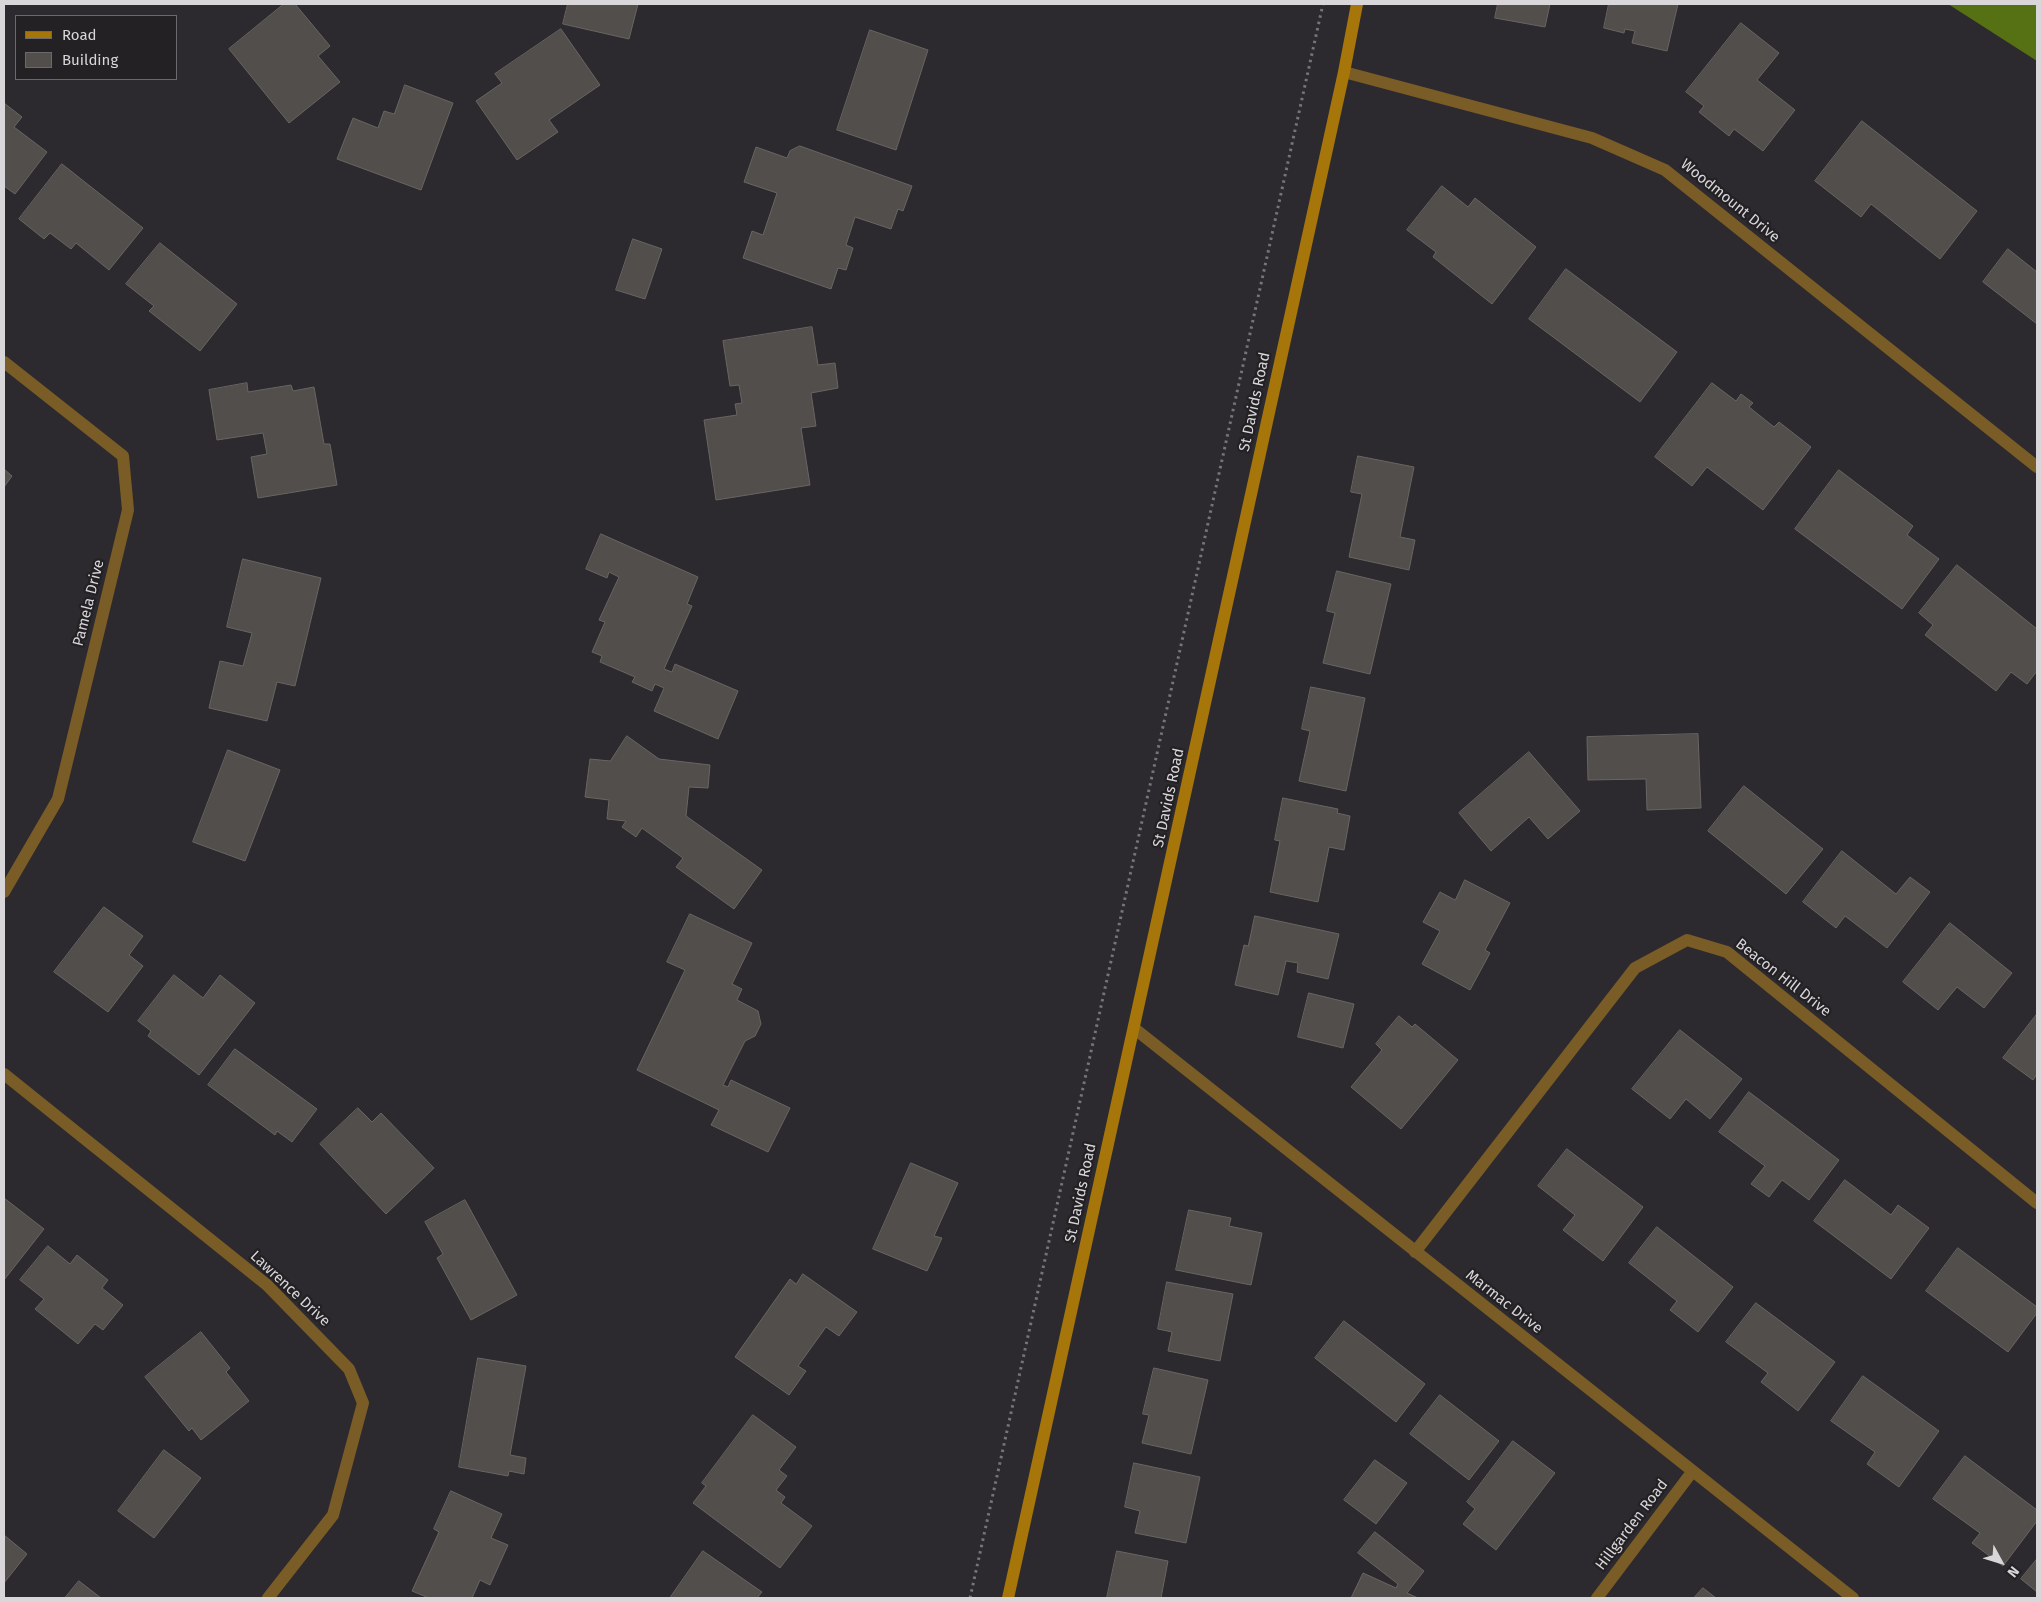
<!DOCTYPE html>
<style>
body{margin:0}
#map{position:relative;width:2041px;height:1602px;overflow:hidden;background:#2c2a2e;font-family:"Fira Sans",sans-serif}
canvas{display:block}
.frame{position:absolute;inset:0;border:5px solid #d8d6d9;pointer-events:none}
.legend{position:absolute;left:15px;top:15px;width:162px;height:65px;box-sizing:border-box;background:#232124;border:1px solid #6b696c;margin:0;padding:6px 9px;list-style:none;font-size:15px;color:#d8d6d9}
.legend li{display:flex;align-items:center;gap:10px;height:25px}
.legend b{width:25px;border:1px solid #6b696c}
.north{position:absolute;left:1976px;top:1537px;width:50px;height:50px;-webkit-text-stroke:4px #232124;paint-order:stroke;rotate:129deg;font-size:14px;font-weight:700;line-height:20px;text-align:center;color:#d8d6d9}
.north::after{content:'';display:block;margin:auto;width:18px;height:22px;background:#d8d6d9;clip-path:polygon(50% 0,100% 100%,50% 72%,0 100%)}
</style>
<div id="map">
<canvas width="2041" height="1602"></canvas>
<div class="frame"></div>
<ul class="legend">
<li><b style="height:6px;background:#a6760a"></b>Road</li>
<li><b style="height:14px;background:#524e4b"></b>Building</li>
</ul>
<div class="north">N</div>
</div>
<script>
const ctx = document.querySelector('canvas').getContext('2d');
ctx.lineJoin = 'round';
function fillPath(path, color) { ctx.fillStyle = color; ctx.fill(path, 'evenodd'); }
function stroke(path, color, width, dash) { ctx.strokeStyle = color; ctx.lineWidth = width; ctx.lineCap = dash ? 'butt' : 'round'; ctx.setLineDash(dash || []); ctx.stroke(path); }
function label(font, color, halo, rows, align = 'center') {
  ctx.font = font + ' "Fira Sans",sans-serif'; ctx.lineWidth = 4.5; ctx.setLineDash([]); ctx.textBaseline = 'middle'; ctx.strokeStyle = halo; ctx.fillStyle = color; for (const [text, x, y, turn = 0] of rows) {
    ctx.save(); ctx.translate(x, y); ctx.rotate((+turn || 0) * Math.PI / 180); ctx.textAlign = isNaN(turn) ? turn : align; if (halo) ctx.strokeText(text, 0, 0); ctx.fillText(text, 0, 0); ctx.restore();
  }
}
fillPath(new Path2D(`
 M1948 4H2037V61Z`), '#557114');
const building = new Path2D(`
 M284 4H295L330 46 318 56 340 82 289 123 229 49Z
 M568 4H638L629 39 563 24Z
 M1498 4H1550L1545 27 1495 18Z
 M1609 4H1678L1667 51 1632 43 1635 31 1625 29 1624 33 1604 28Z
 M1741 23 1779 53 1757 80 1795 110 1763 151 1734 129 1729 136 1699 112 1704 106 1686 92Z
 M561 29 600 85 549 120 558 132 517 160 476 101 502 83 495 74Z
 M870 30 928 50 896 150 837 130Z
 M405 85 453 103 421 190 337 159 353 118 378 128 384 111 394 114Z
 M4 103 22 117 14 127 47 152 15 194 4 186Z
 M1862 121 1977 211 1940 259 1871 204 1861 217 1815 181Z
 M800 146 912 186 903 211 898 209 891 229 855 217 846 245 853 248 846 270 838 268 831 289 743 258 752 231 763 235 777 193 744 182 756 147 787 158 790 151Z
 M62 164 143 228 109 270 76 243 71 249 50 233 44 239 19 219Z
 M1442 186 1468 207 1475 198 1536 247 1492 304 1433 257 1436 252 1407 230Z
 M633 239 662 249 645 299 616 290Z
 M160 243 237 304 200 351 149 311 154 306 126 284Z
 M2008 249 2037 272V324L1983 282Z
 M1566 269 1677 352 1640 402 1529 319Z
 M812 327 818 365 835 363 838 388 811 393 816 426 801 428 810 485 716 500 704 420 737 415 735 404 742 403 739 385 730 386 723 341Z
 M247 383 248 392 291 385 293 391 314 387 324 444H330L337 485 258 498 251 457 267 454 263 433 217 440 209 390Z
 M1712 383 1736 401 1741 394 1753 403 1749 407 1774 427 1779 422 1811 447 1763 510 1707 467 1692 486 1655 457Z
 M1358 456 1414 467 1400 537 1415 540 1409 570 1349 557 1362 494 1351 492Z
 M4 469 12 476 4 487Z
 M1839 470 1913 526 1907 535 1939 559 1902 609 1795 529Z
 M601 534 698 577 687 604 692 606 664 669 672 672 675 664 738 691 718 739 654 711 664 688 655 684 652 691 632 682 635 677 600 662 602 656 592 652 605 622 599 620 619 577 609 572 607 578 586 569Z
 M243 559 321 578 295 686 277 682 267 721 209 708 220 661 243 666 252 633 227 627Z
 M1957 565 2037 629V671L2027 684 2011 672 1996 691 1925 635 1933 625 1919 613Z
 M1337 571 1391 584 1370 674 1323 663 1335 613 1327 611Z
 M1311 687 1365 698 1346 791 1299 781 1310 731 1302 729Z
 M1698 734 1701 808 1647 810 1646 779 1588 780 1587 737Z
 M627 736 659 759 710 765 708 788 689 787 686 816 762 870 734 909 676 867 683 858 642 828 636 837 622 827 626 821 607 819 609 800 585 797 590 759 610 761Z
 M228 750 280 770 245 861 193 842Z
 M1529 752 1580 811 1548 839 1529 817 1491 851 1459 813Z
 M1744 786 1823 849 1786 894 1708 831Z
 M1283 798 1338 809 1337 813 1350 816 1344 850 1329 847 1318 902 1270 892 1280 841 1275 840Z
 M1842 851 1896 894 1910 877 1930 892 1887 948 1845 916 1836 928 1803 902Z
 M1465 880 1510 903 1485 950 1490 953 1470 990 1422 964 1440 931 1423 922 1440 892 1455 900Z
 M104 907 143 936 129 955 143 966 108 1012 54 972Z
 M690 914 752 943 732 984 742 989 737 1000 758 1011 761 1024 755 1036 745 1041 723 1085 728 1087 731 1080 790 1108 768 1152 711 1125 719 1110 637 1070 685 970 667 962Z
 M1255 916 1339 934 1328 979 1297 972 1298 963 1286 961 1278 995 1235 985 1244 945 1248 946Z
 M1950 923 2012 973 1984 1008 1957 987 1938 1010 1903 982Z
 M174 975 203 998 220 975 255 1003 199 1075 148 1036 151 1031 138 1021Z
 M1309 993 1354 1004 1343 1048 1298 1037Z
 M2037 1014V1074L2033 1080 2003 1058Z
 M1399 1016 1412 1027 1415 1024 1458 1060 1401 1129 1351 1087 1382 1050 1376 1044Z
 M1680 1030 1742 1079 1710 1119 1686 1099 1670 1119 1632 1089Z
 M235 1049 317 1109 292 1142 277 1131 275 1135 208 1085Z
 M1749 1092 1839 1160 1809 1200 1782 1180 1769 1197 1751 1184 1765 1166 1719 1132Z
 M358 1108 372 1122 381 1113 434 1168 386 1214 320 1144Z
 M1567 1149 1643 1207 1603 1261 1563 1230 1575 1215 1538 1186Z
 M911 1163 958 1183 934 1236 942 1238 927 1271 873 1249Z
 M1845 1180 1891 1215 1898 1205 1929 1228 1891 1279 1814 1221Z
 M4 1198 44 1229 4 1280Z
 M465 1200 517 1295 471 1320 437 1258 443 1254 425 1222Z
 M1189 1210 1231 1218 1229 1226 1262 1233 1251 1285 1176 1270Z
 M1657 1227 1733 1287 1698 1332 1670 1310 1677 1301 1629 1263Z
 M48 1246 70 1264 77 1255 108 1280 102 1288 123 1305 103 1330 95 1324 78 1344 35 1309 44 1299 20 1280Z
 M1958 1248 2037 1307V1313L2008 1352 1926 1291Z
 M803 1274 857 1312 839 1336 826 1327 798 1366 806 1371 789 1395 735 1357 790 1279 796 1284Z
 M1167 1282 1233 1294 1220 1361 1168 1351 1172 1332 1158 1329Z
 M1756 1303 1835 1362 1798 1411 1761 1382 1768 1373 1726 1342Z
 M1344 1321 1425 1384 1396 1422 1315 1358Z
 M201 1332 230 1368 226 1372 249 1401 201 1440 192 1428 189 1431 145 1377Z
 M478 1358 526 1366 510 1455 526 1458 524 1474 509 1471 508 1476 459 1467Z
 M1154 1368 1208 1380 1191 1454 1142 1443 1149 1415 1143 1414Z
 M1863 1376 1939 1431 1899 1487 1867 1464 1875 1452 1831 1421Z
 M1440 1395 1499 1441 1469 1480 1410 1434Z
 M753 1415 796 1447 779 1470 787 1476 776 1490 785 1497 781 1503 812 1526 780 1568 693 1503 706 1486 702 1483Z
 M1513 1441 1555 1473 1496 1550 1463 1524 1475 1509 1467 1502Z
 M164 1450 201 1478 154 1538 118 1511Z
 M1965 1456 2037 1510V1521L2003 1566 1972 1543 1980 1533 1933 1499Z
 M1375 1460 1407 1483 1376 1524 1344 1500Z
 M1134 1463 1200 1477 1186 1543 1135 1533 1140 1511 1125 1507Z
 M451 1491 502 1514 491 1538 508 1545 490 1585 480 1580 472 1598H429L412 1591 439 1532 434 1529Z
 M1375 1532 1424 1571 1407 1593 1418 1598H1351L1363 1573 1396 1588 1398 1584 1358 1553Z
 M4 1535 27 1554 4 1583Z
 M703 1551 762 1592 757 1598H670Z
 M1117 1551 1168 1561 1161 1598H1107Z
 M2037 1559V1592L2021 1579Z
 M79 1581 101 1598H65Z
 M1703 1588 1716 1598H1694Z`);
fillPath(building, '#524e4b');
stroke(building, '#686562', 1);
stroke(new Path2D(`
 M970 1598 1323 4`), '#767478', 3, [2.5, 4]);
stroke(new Path2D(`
 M1344 72 1592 138 1665 170 2037 467
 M4 362 123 456 128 510 58 799 4 892
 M1135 1029 1853 1598
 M4 1074 267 1285 349 1369 363 1403 333 1515 268 1598
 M1415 1252 1635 968 1687 940 1727 952 2037 1203
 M1597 1598 1692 1472`), '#7a5c26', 12);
stroke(new Path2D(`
 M1008 1598 1344 72 1357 4`), '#a6760a', 12);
label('15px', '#d8d6d9', '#232124', [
 ["Woodmount Drive",1730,201,39],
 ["St Davids Road",1255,402,-78],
 ["Pamela Drive",89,603,-76],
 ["St Davids Road",1169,798,-78],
 ["Beacon Hill Drive",1783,978,38],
 ["St Davids Road",1081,1193,-78],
 ["Lawrence Drive",290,1289,43],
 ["Marmac Drive",1504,1302,38],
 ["Hillgarden Road",1632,1525,-53]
]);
</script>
